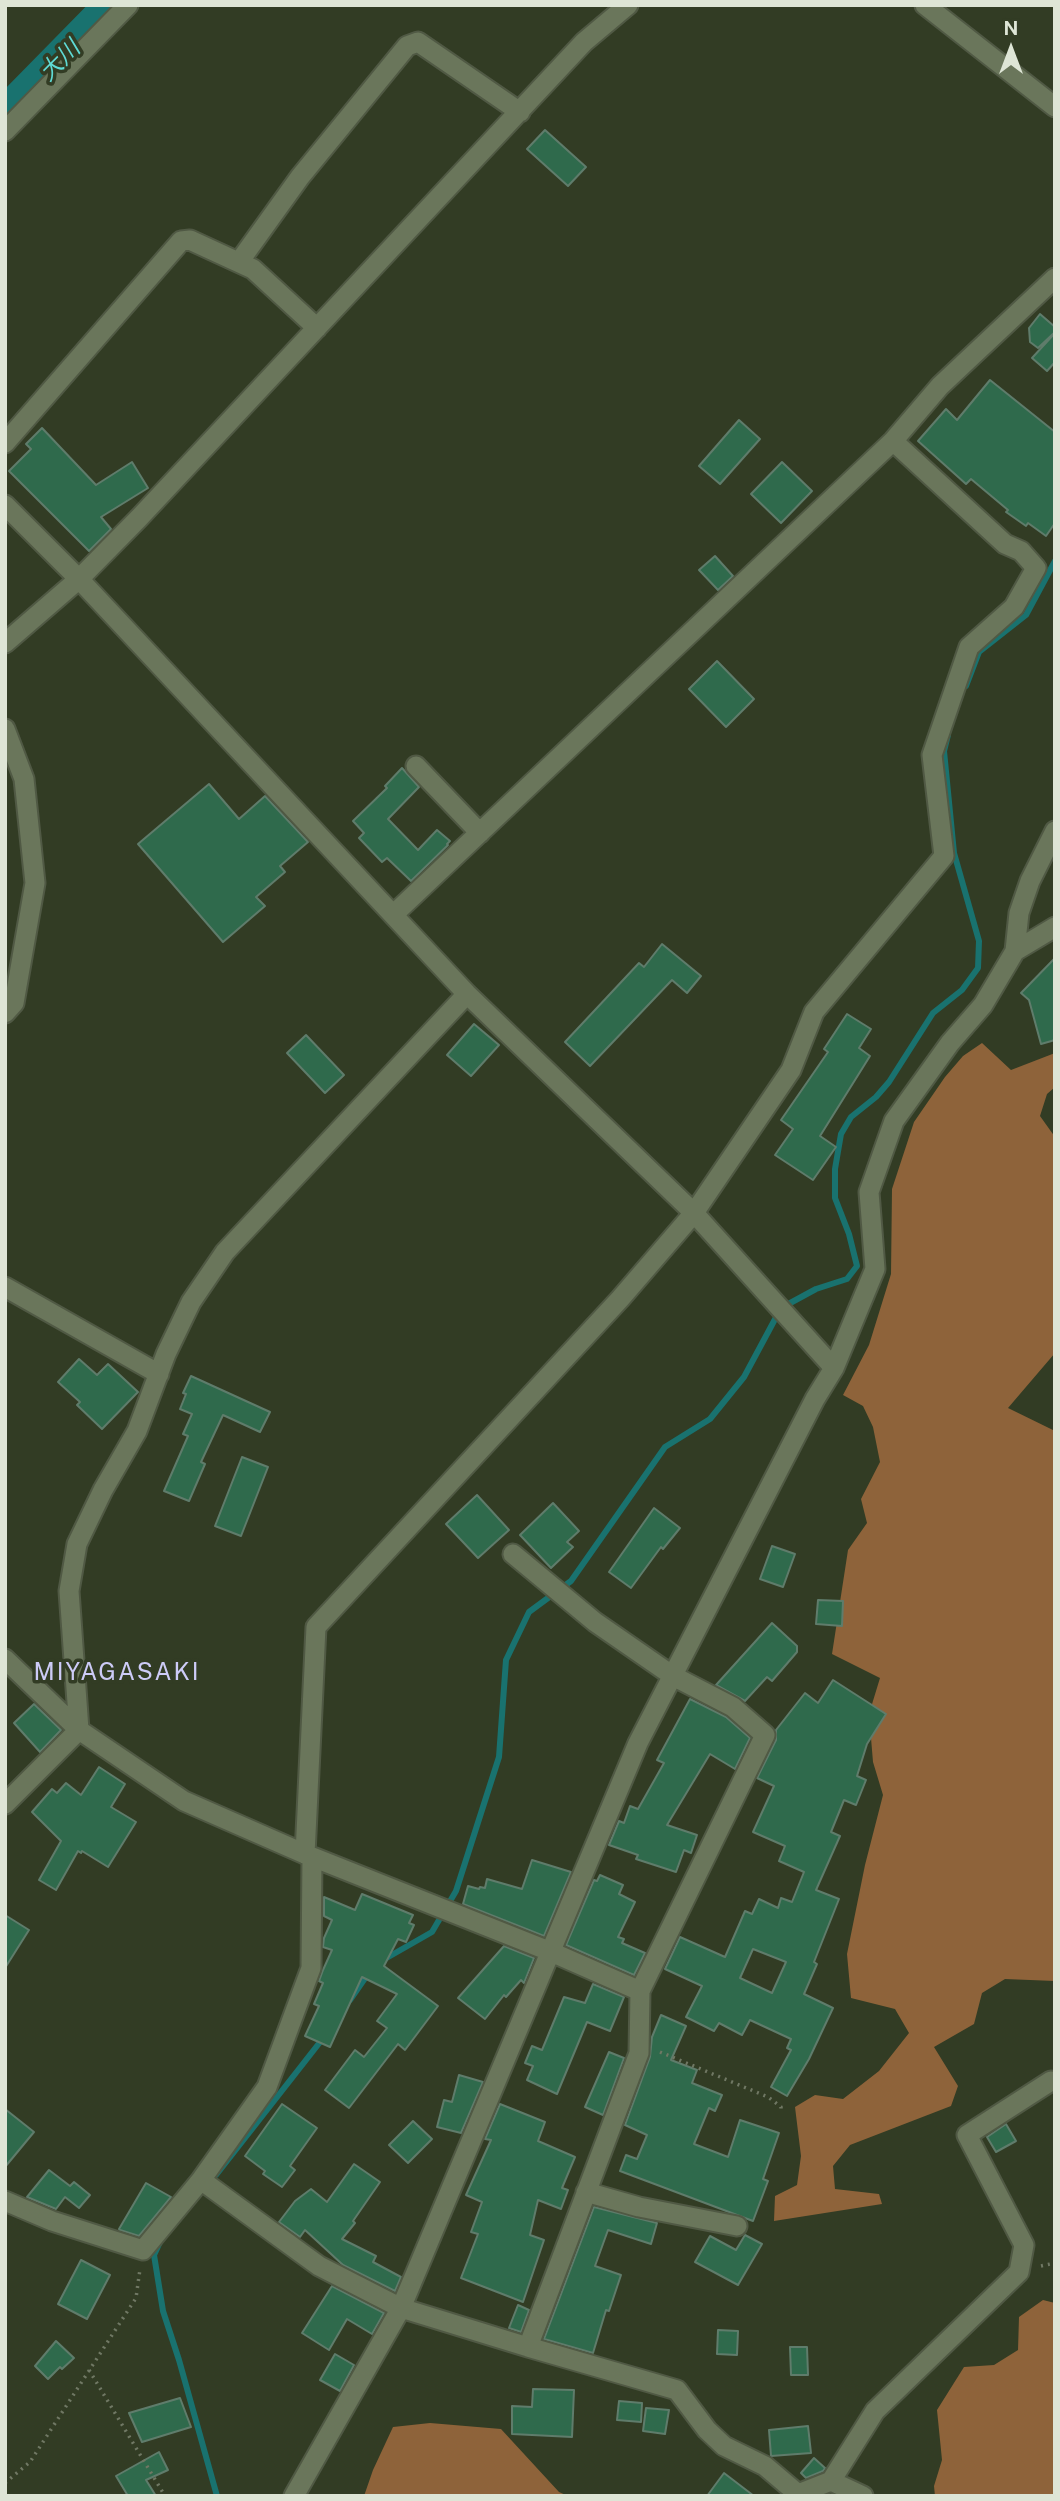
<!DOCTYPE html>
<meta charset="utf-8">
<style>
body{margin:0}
#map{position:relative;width:1060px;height:2501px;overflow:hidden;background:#323c24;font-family:"Public Sans",sans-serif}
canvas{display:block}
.frame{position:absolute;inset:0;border:7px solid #dee5d6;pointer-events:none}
.north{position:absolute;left:976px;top:14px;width:70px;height:70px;-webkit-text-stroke:5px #323c24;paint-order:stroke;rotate:0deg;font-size:19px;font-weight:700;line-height:28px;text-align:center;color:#dee5d6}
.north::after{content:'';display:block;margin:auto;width:24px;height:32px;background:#dee5d6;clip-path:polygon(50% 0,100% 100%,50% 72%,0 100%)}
</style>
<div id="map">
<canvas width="1060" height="2501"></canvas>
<div class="frame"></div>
<div class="north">N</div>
</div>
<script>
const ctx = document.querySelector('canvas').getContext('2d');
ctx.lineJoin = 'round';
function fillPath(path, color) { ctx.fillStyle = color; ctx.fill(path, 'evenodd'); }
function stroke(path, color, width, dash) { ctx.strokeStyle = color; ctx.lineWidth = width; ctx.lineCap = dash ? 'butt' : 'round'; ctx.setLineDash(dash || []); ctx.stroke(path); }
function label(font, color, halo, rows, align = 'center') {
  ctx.font = font + ' "Public Sans","Noto Sans JP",sans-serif'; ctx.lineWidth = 7; ctx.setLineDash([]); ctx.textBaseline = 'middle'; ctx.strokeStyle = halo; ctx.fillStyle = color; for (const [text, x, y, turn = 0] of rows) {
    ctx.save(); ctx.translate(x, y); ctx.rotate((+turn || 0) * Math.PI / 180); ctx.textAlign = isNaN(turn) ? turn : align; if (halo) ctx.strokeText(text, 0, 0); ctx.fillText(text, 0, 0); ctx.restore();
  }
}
fillPath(new Path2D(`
 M982 1043 1011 1070 1055 1053V1087L1047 1094 1040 1116 1055 1137V1353L1008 1408 1055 1431V1981L1005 1979 982 1993 974 2024 934 2047 958 2086 951 2106 850 2145 833 2166 835 2189 879 2194 882 2204 774 2221 775 2196 797 2185 801 2156 795 2107 815 2095 843 2099 879 2071 909 2033 895 2009 851 1998 847 1954 865 1865 883 1795 873 1762 869 1714 880 1678 832 1654 848 1550 867 1523 861 1499 880 1462 873 1427 863 1406 843 1395 869 1345 891 1274 892 1189 914 1122 945 1077 963 1056Z
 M1043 2300 1055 2303V2496H935L934 2486 942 2460 937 2410 964 2367 994 2365 1018 2350 1019 2317Z
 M430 2423 501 2429 559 2492 568 2496H364L373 2470 393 2427Z`), '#8e633a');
stroke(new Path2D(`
 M966 686 979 652 1026 615 1055 561
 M383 1960 432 1932 456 1891 499 1757 506 1660 529 1612 571 1581 665 1447 710 1419 744 1377 781 1308 816 1289 847 1279 857 1266 849 1234 835 1198V1169L841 1134 851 1117 876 1097 889 1082 933 1013 962 990 978 968 979 941 954 853 944 751 948 735
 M350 2000 370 1971
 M216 2175 324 2037
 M160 2242 154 2255 163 2311 179 2360 217 2496`), '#19726f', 6);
stroke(new Path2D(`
 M5 116 114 5`), '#19726f', 38);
const building = new Path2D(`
 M545 130 586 167 568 186 527 149Z
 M1040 314 1055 327V332L1038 348 1030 342 1029 328Z
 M1055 333V362L1047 371 1032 358Z
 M990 380 1055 432V523L1046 536 1028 523 1026 526 1006 512 1008 510 971 479 966 484 918 441 946 409 957 420Z
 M739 420 760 439 720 484 699 466Z
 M42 428 96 485 132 462 148 488 101 517 111 529 89 551 9 471 31 449 26 444Z
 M782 462 812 491 781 523 751 494Z
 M715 556 733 576 718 590 699 570Z
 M717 661 754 699 726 727 689 689Z
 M402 768 419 787 388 819 418 850 437 830 450 841 447 844 448 845 411 881 387 858 382 862 359 838 364 833 353 821 387 788 385 786Z
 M209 784 239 819 265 796 308 842 280 866 285 872 256 897 265 906 223 942 138 844Z
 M662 944 701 976 687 993 672 980 590 1066 565 1042 639 963 644 967Z
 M1055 958V1040L1041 1044 1029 1000 1021 993Z
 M847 1014 871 1029 859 1048 870 1056 820 1136 836 1147 813 1180 775 1155 793 1129 781 1120 828 1052 824 1049Z
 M474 1024 499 1045 471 1076 447 1055Z
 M306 1035 344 1075 325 1093 287 1053Z
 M79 1359 97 1375 108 1364 138 1392 102 1429 77 1405 80 1402 58 1382Z
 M191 1376 270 1412 260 1432 223 1415 201 1462 205 1464 189 1501 164 1491 188 1436 183 1434 192 1414 180 1409 186 1394 183 1393Z
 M242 1457 268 1467 241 1536 215 1526Z
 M477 1495 509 1530 478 1558 446 1524Z
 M553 1503 579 1531 567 1542 573 1547 551 1568 520 1535Z
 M654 1508 680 1528 663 1549 661 1547 631 1588 609 1572Z
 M772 1546 795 1554 783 1587 760 1579Z
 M818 1600 843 1601 842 1626 816 1624Z
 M772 1623 797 1646V1652L772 1681 767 1677 745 1701 716 1685Z
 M833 1680 886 1714 867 1744 857 1776 866 1780 856 1805 844 1800 831 1832 840 1836 816 1890 839 1899 814 1962 817 1964 804 1994 833 2008 809 2059 787 2096 771 2087 791 2050 787 2048 791 2039 750 2020 742 2035 719 2023 714 2031 686 2017 702 1986 665 1969 680 1937 725 1957 745 1911 752 1914 759 1899 778 1908 781 1898 792 1902 804 1872 779 1861 785 1846 753 1832 774 1786 757 1778 776 1740V1730L805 1693 818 1703ZM753 1949 786 1962 772 1993 740 1978Z
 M690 1699 726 1717 750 1738 735 1769 710 1754 667 1825 697 1835 691 1853 684 1850 676 1872 636 1859 638 1855 609 1845 619 1821 624 1823 630 1806 638 1809 664 1763 657 1760Z
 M34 1704 61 1730 40 1752 14 1723Z
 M99 1767 125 1784 111 1807 136 1822 108 1867 82 1851 81 1853 78 1851 56 1890 39 1880 61 1841 32 1812 52 1789 57 1793 66 1783 81 1795Z
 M532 1860 571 1872 544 1936 463 1904 468 1886 479 1889 480 1887 485 1888 487 1879 522 1889Z
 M600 1875 623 1885 619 1894 635 1902 618 1937 624 1939 622 1943 645 1953 634 1975 566 1945 594 1880 597 1881Z
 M362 1894 413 1915 409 1923 414 1925 406 1942 398 1939 384 1966 438 2006 405 2050 398 2044 349 2108 325 2090 355 2050 364 2057 387 2028 377 2021 397 1994 362 1977 330 2047 305 2036 319 2006 314 2004 323 1983 319 1981 323 1970 332 1950 323 1947 324 1938 332 1920 324 1916V1897L355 1910Z
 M5 1915 29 1930 5 1968Z
 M504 1946 534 1958 524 1983 521 1980 506 1997 504 1995 485 2019 458 1998Z
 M593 1984 624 1997 610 2031 587 2022 557 2094 527 2080 533 2066 525 2063 532 2046 542 2050 564 1997 585 2003Z
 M661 2015 686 2026 671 2060 697 2070 692 2083 722 2095 715 2111 709 2108 694 2144 728 2157 740 2120 779 2133 763 2179 768 2181 753 2221 620 2171 626 2155 637 2159 647 2135 625 2125 650 2057 652 2037Z
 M609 2052 624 2058 603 2115 585 2107Z
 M459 2075 483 2082 461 2133 437 2127 444 2100 452 2102Z
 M282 2104 317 2128 290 2166 295 2170 282 2187 263 2174 265 2171 245 2156Z
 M500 2104 545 2122 538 2141 575 2157 562 2188 568 2190 561 2209 538 2200 530 2235 544 2240 523 2302 461 2278 478 2234 471 2232 482 2202 466 2195 491 2140 485 2139Z
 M5 2109 34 2132 5 2167Z
 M413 2121 432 2139 408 2163 389 2145Z
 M1006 2124 1016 2141 996 2152 987 2137Z
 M354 2164 380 2182 353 2221 355 2223 342 2239 376 2256 373 2262 401 2277 395 2291 343 2265 305 2230 300 2237 279 2222 295 2201 311 2189 327 2202Z
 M49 2170 70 2186 74 2182 90 2195 79 2208 65 2197 56 2209 27 2197Z
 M146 2183 171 2197 139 2236 120 2230 119 2229Z
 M594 2207 657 2223 651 2244 608 2230 595 2266 621 2275 609 2311 606 2310 593 2353 544 2339Z
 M745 2235 762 2244 738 2285 695 2262 710 2236 736 2250Z
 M81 2260 110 2275 87 2319 58 2304Z
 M332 2286 384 2313 372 2334 347 2319 329 2350 302 2333Z
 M518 2305 529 2310 521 2332 509 2328Z
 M718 2330 738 2331 737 2355 717 2354Z
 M56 2341 74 2358 62 2369 60 2367 48 2379 35 2366Z
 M790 2347H807L808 2375H791Z
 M335 2354 354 2365 340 2391 320 2380Z
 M533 2389 574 2390 572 2437 512 2434V2406L532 2407Z
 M180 2398 191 2427 142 2442 129 2413Z
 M619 2401 642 2403 641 2422 617 2420Z
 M646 2408 669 2410 665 2434 643 2431Z
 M808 2426 811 2453 771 2456 769 2430Z
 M159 2452 168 2470 146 2480 156 2496H128L116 2476Z
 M814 2458 825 2468 823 2471 806 2478 801 2473Z
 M724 2473 754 2496H707Z`);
fillPath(building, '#2f6a4c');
stroke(building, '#5f7c6b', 2);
const street = new Path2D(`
 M925 5 1055 107
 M5 131 128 5
 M239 262 300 177 407 46 418 42 520 112
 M5 443 181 241 190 240 253 269 317 328
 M5 505 79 579 467 994 694 1213 834 1368
 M5 643 79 579 139 518 584 42 628 5
 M5 729 24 779 35 883 14 1003 5 1013
 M416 766 480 833
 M394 914 893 441 940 386 1055 278
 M1015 951 1019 913 1030 881 1055 831
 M5 1287 159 1374
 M5 1659 79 1730 184 1801 305 1854 549 1951 640 1991
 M5 1804 79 1730 69 1591 77 1544 103 1490 137 1431 166 1354 191 1302 225 1252 467 994
 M305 1854 316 1627 620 1299 694 1213 791 1070 814 1012 944 856 932 755 969 647 1014 607 1036 568 1021 551 1005 544 893 441
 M312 1857 311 1968 267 2087 201 2180 319 2266 401 2308 528 2347 639 2053 640 1991 765 1735 733 1707 673 1676 595 1622 513 1554
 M586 2192 639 2207 737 2226
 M5 2201 52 2221 143 2250 201 2180
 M528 2347 677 2390 707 2430 724 2446 765 2466 798 2494 831 2481 875 2411 1019 2272 1024 2245 967 2135 1051 2081
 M831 2481 863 2496
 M294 2496 401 2308 638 1743 815 1399 834 1368 875 1269 869 1192 894 1121 950 1043 983 1005 1015 951 1055 927`);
stroke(street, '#505944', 23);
stroke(new Path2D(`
 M660 2052 768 2097 781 2107V2112
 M1041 2266 1055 2263
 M89 2370 165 2496
 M5 2483 30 2462 136 2298 140 2269`), '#707864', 3.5, [2, 5]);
stroke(street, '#6a765b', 19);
label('italic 23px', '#5fdad5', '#323c24', [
 ["大川",60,61,-45]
]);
ctx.letterSpacing = '2px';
label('24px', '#cdcbf7', '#323c24', [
 ["MIYAGASAKI",117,1673]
]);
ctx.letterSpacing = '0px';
</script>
